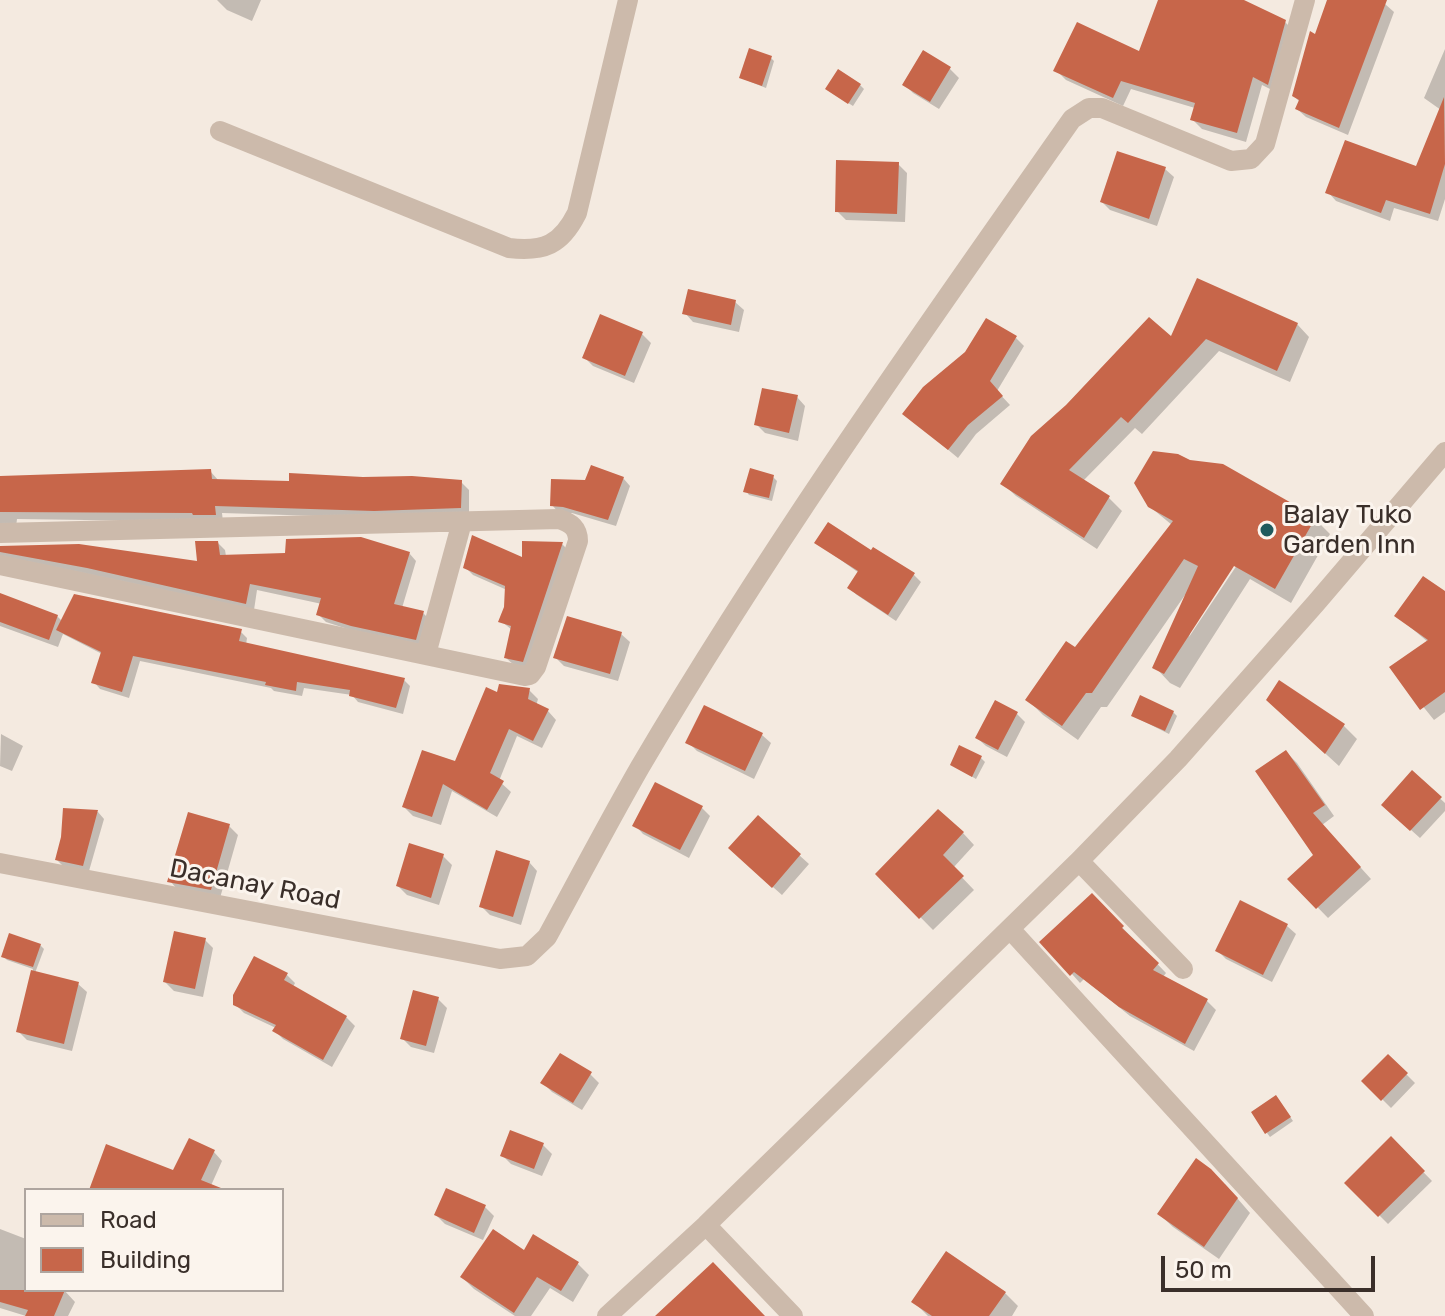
<!DOCTYPE html>
<style>
body{margin:0}
#map{position:relative;width:1445px;height:1316px;overflow:hidden;background:#f4eae0;font-family:Rubik,sans-serif}
canvas{display:block}
.legend{position:absolute;left:24px;top:1188px;width:260px;height:104px;box-sizing:border-box;background:#fbf4ed;border:2px solid #aea59f;margin:0;padding:10px 14px;list-style:none;font-size:24px;color:#3a2f2a}
.legend li{display:flex;align-items:center;gap:16px;height:40px}
.legend b{width:40px;border:2px solid #aea59f}
.scale{position:absolute;left:1161px;top:1256px;width:214px;height:36px;box-sizing:border-box;border:4px solid #3a2f2a;border-top:0;padding-left:10px;font-size:24px;line-height:28px;white-space:nowrap;color:#3a2f2a;-webkit-text-stroke:6px #fbf4ed;paint-order:stroke}
</style>
<div id="map">
<canvas width="1445" height="1316"></canvas>
<ul class="legend">
<li><b style="height:10px;background:#ccbaab"></b>Road</li>
<li><b style="height:22px;background:#c7664a"></b>Building</li>
</ul>
<div class="scale">50 m</div>
</div>
<script>
const ctx = document.querySelector('canvas').getContext('2d');
ctx.lineJoin = 'round';
function fillPath(path, color) { ctx.fillStyle = color; ctx.fill(path, 'evenodd'); }
function stroke(path, color, width, dash) { ctx.strokeStyle = color; ctx.lineWidth = width; ctx.lineCap = dash ? 'butt' : 'round'; ctx.setLineDash(dash || []); ctx.stroke(path); }
function label(font, color, halo, rows, align = 'center') {
  ctx.font = font + ' Rubik,sans-serif'; ctx.lineWidth = 6; ctx.setLineDash([]); ctx.textBaseline = 'middle'; ctx.strokeStyle = halo; ctx.fillStyle = color; for (const [text, x, y, turn = 0] of rows) {
    ctx.save(); ctx.translate(x, y); ctx.rotate((+turn || 0) * Math.PI / 180); ctx.textAlign = isNaN(turn) ? turn : align; if (halo) ctx.strokeText(text, 0, 0); ctx.fillText(text, 0, 0); ctx.restore();
  }
}
fillPath(new Path2D(`
 M217 0H261L252 21 227 10Z
 M1161 0H1239L1285 22 1295 32 1278 93 1262 85 1246 142 1202 129 1192 119 1195 108 1131 89 1123 106 1066 80 1056 70 1140 53Z
 M1329 0H1375L1385 4 1394 12 1348 135 1306 117 1297 109 1300 102 1294 96Z
 M1445 49V199L1438 221 1394 208 1390 221 1336 201 1328 192 1417 169 1441 110 1424 98Z
 M924 53 950 69 959 78 939 109 913 93 905 85Z
 M771 58 774 61 766 88 741 78Z
 M860 85 864 89 853 106 831 92Z
 M898 164 907 173 905 222 846 220 837 211Z
 M1165 169 1174 177 1157 226 1110 210 1102 202Z
 M735 302 744 310 739 332 693 322 685 313Z
 M601 317 642 334 651 343 634 383 593 366 584 357Z
 M1297 324 1309 337 1290 382 1219 351 1142 434 1135 428 1083 481 1109 498 1122 511 1097 549 1016 496 1003 484 1171 340Z
 M1016 338 1024 346 997 391 1010 405 976 434 958 458 905 414Z
 M797 397 805 406 798 441 765 433 757 425Z
 M1189 462 1223 466 1315 519 1330 534 1291 603 1250 579 1180 688 1170 683 1155 667 1187 596 1185 595 1107 707H1101L1078 740 1043 715 1028 700 1076 650 1172 525 1149 506ZM1238 556 1241 559 1189 637 1192 627Z
 M210 471 219 481 461 482 469 490V516L383 518 222 513 223 522 17 519 16 527 0 529V478Z
 M773 477 777 481 772 501 749 495 746 491Z
 M623 478 630 486 616 526 572 513H559L552 505 586 482Z
 M218 543 225 550 226 556 409 553 416 561 402 608 423 613 431 621 424 646 360 633 326 622 319 615 322 604 257 590 254 610 0 563V548L199 563Z
 M524 543 562 544 570 552 532 668 514 665 506 658 512 630 501 621 505 608 507 590 473 575 465 567 523 560Z
 M817 543 872 553 914 575 921 582 896 621 857 595 849 588 859 573Z
 M1445 594V712L1434 720 1392 668 1428 642 1397 616Z
 M0 595 57 616 62 621 240 631 247 638 246 645 404 680 410 686 403 714 358 702 352 695 304 688 302 696 274 691 271 688 140 661 129 698 100 689 94 682 102 654 63 634 58 647 0 626Z
 M621 634 630 642 618 681 564 666 555 657Z
 M529 690 538 699 536 706 548 711 556 720 542 748 517 736 499 781 511 792 497 817 452 791 441 825 413 816 404 807 456 763 499 695Z
 M1173 712 1177 716 1169 734 1133 716Z
 M1017 714 1025 722 1007 757 986 746 977 738Z
 M1282 714 1344 726 1357 739 1339 766Z
 M1 734 23 746 12 771 0 766Z
 M762 735 771 743 754 779 697 751 688 742Z
 M1286 752 1297 763 1334 816 1322 825 1371 879 1328 918 1290 879 1316 855Z
 M981 758 985 762 976 779 952 765Z
 M1412 773 1445 803V811L1420 838 1392 813Z
 M702 808 710 816 689 858 643 834 635 825Z
 M65 810 98 812 104 819 89 871 63 866 57 860 63 838Z
 M758 818 809 864 782 895 739 857Z
 M229 826 238 835 220 898 178 890 170 881Z
 M963 833 974 845 953 868 974 890 933 930 878 874Z
 M443 856 452 865 439 905 407 895 398 886Z
 M529 862 537 871 521 925 490 915 481 906Z
 M1092 896 1166 973 1163 977 1207 1001 1216 1010 1194 1051 1130 1016 1084 979 1080 983 1072 974Z
 M1287 926 1296 934 1272 982 1226 959 1217 950Z
 M205 940 213 948 203 997 174 991 165 982Z
 M40 945 44 949 35 973 78 984 87 992 72 1051 27 1040 18 1031 33 969 7 960 3 956Z
 M286 974 295 983 293 987 346 1017 355 1026 332 1067 283 1039 275 1031 276 1028 244 1013 235 1004Z
 M438 999 447 1008 434 1053 411 1047 402 1038Z
 M1388 1056 1415 1083 1391 1108 1364 1081Z
 M590 1074 599 1083 582 1110 552 1092 543 1083Z
 M1279 1101 1293 1121 1270 1137 1267 1133Z
 M1391 1139 1432 1181 1388 1224 1347 1183Z
 M543 1145 552 1154 542 1176 511 1164 502 1155Z
 M214 1152 222 1161 209 1190H97L174 1172Z
 M1225 1184 1250 1213 1219 1259 1173 1227 1159 1214Z
 M485 1207 494 1216 483 1240 445 1224 436 1215Z
 M0 1229 26 1239V1290H64L75 1302 68 1316H26L0 1308Z
 M524 1253 577 1263 589 1275 573 1302 550 1288 531 1316H515L474 1289 462 1277Z
 M1005 1293 1018 1306 1012 1316H928L914 1302Z`), '#0003');
fillPath(new Path2D(`
 M1158 0H1244L1286 20 1268 85 1253 77 1237 133 1190 120 1195 103 1121 81 1113 98 1053 71 1077 22 1139 51Z
 M1327 0H1387L1339 128 1295 109 1299 100 1292 96 1310 31 1315 34Z
 M749 48 772 56 762 86 739 78Z
 M923 50 951 67 930 102 902 85Z
 M838 69 861 84 848 104 825 89Z
 M1444 97 1445 164 1430 214 1386 200 1381 213 1325 193 1345 140 1416 166Z
 M1117 151 1166 167 1149 219 1100 202Z
 M836 160 899 162 897 214 835 212Z
 M1197 278 1298 323 1277 371 1206 339 1128 423 1121 417 1069 470 1110 496 1084 538 1000 484 1031 436 1066 405 1149 317 1171 336Z
 M688 289 736 300 731 325 682 314Z
 M600 314 643 332 625 376 582 358Z
 M986 318 1017 336 990 381 1003 396 968 425 948 450 902 414 923 387 965 352Z
 M762 388 798 395 789 433 754 425Z
 M1153 451 1178 454 1190 460 1223 464 1316 517 1275 589 1234 566 1164 674 1152 668 1198 566 1184 559 1092 693H1086L1062 726 1025 700 1066 641 1075 647 1173 521 1148 507 1134 483Z
 M591 465 624 477 608 520 563 507 550 506 551 479 585 480Z
 M750 468 774 475 769 498 743 492Z
 M211 469 212 479 289 481V473L363 477 412 476 462 480 461 508 374 511 215 506 216 515H193L192 513 0 512V476Z
 M828 522 871 550 873 547 915 573 888 615 847 588 858 571 814 543Z
 M472 535 522 557V541L563 542 523 662 504 658 511 626 498 622 504 607 505 586 463 568Z
 M361 537 410 552 394 604 424 611 416 640 351 626 316 615 321 598 250 584 246 604 87 568 0 552V546L79 544 197 561 195 541H218L220 555 285 553 286 539Z
 M1423 576 1445 591V692L1420 710 1389 667 1428 640 1394 616Z
 M0 593 58 615 49 640 0 622Z
 M74 594 242 629 239 641 405 678 396 708 349 696 350 690 297 682 296 691 265 685 266 682 133 656 122 692 91 683 101 652 56 630Z
 M567 616 622 632 610 674 553 658Z
 M1279 680 1345 724 1325 754 1266 700Z
 M499 684 530 688 528 699 549 709 533 741 509 729 490 773 504 781 487 810 443 784 432 817 402 807 422 750 455 761 486 687 497 692Z
 M1140 695 1174 711 1165 731 1131 716Z
 M995 700 1018 712 998 750 975 738Z
 M704 705 763 733 745 771 685 743Z
 M959 745 982 756 972 777 950 765Z
 M1286 750 1325 805 1313 813 1361 867 1316 909 1287 879 1313 855 1255 771Z
 M1412 770 1442 797 1410 831 1381 805Z
 M655 782 703 806 680 850 632 826Z
 M63 808 98 810 83 866 55 860 61 837Z
 M938 809 964 832 943 855 964 876 919 919 875 874Z
 M188 812 230 824 211 890 167 882Z
 M758 815 801 854 772 888 728 848Z
 M409 843 444 854 431 898 396 886Z
 M496 850 530 861 513 917 479 907Z
 M1092 893 1124 926 1122 928 1159 963 1153 970 1208 999 1185 1044 1119 1007 1074 972 1070 976 1039 942Z
 M1240 900 1288 924 1263 975 1215 951Z
 M174 931 206 938 195 989 163 982Z
 M9 933 41 944 33 967 1 957Z
 M254 956 288 973 284 980 347 1016 323 1060 272 1031 276 1025 233 1005V995Z
 M31 970 79 982 64 1044 16 1032Z
 M413 990 439 997 426 1046 400 1039Z
 M560 1053 592 1072 573 1103 540 1083Z
 M1388 1054 1408 1073 1381 1101 1361 1081Z
 M1276 1095 1291 1117 1265 1134 1251 1112Z
 M510 1130 544 1143 534 1169 500 1156Z
 M1391 1136 1425 1171 1378 1217 1344 1183Z
 M189 1138 215 1150 201 1180 221 1188V1190H89L106 1144 173 1170Z
 M1196 1158 1211 1169 1238 1198 1204 1247 1157 1214Z
 M446 1188 486 1205 474 1233 434 1215Z
 M493 1229 524 1250 533 1234 579 1262 561 1291 537 1277 514 1313 460 1277Z
 M946 1251 1006 1292 989 1316H932L911 1302Z
 M713 1262 765 1316H655Z
 M0 1290H65L54 1316H25L28 1310 0 1302Z`), '#c7664a');
stroke(new Path2D(`
 M220 131 509 248C544 252 561 245 577 213L628 0
 M0 533 559 519C571 523 578 528 578 541L536 667 530 675 525 676 0 565
 M426 654 462 522
 M1079 861 1183 969
 M0 863 500 959 527 956 547 937C578 880 608 823 640 767 772 543 923 331 1072 119L1089 108H1102L1231 161 1251 159 1265 144 1305 0
 M1010 929 1364 1316
 M706 1225 793 1316
 M607 1316 706 1225 1079 861 1178 759 1316 603 1445 452`), '#ccbaab', 20);
for (const [x, y, r, color] of [
 [1267,530,8,"#1f5a5d"]
]) { const dot = new Path2D(); dot.arc(x, y, r, 0, 2 * Math.PI); ctx.fillStyle = color; ctx.fill(dot); stroke(dot, '#fbf4ed', 3); }
label('26px', '#3a2f2a', '#fbf4ed', [
 ["Balay Tuko",1283,515],
 ["Garden Inn",1283,545]
], 'left');
label('26px', '#3a2f2a', '#fbf4ed', [
 ["Dacanay Road",255,885,11]
]);
</script>
